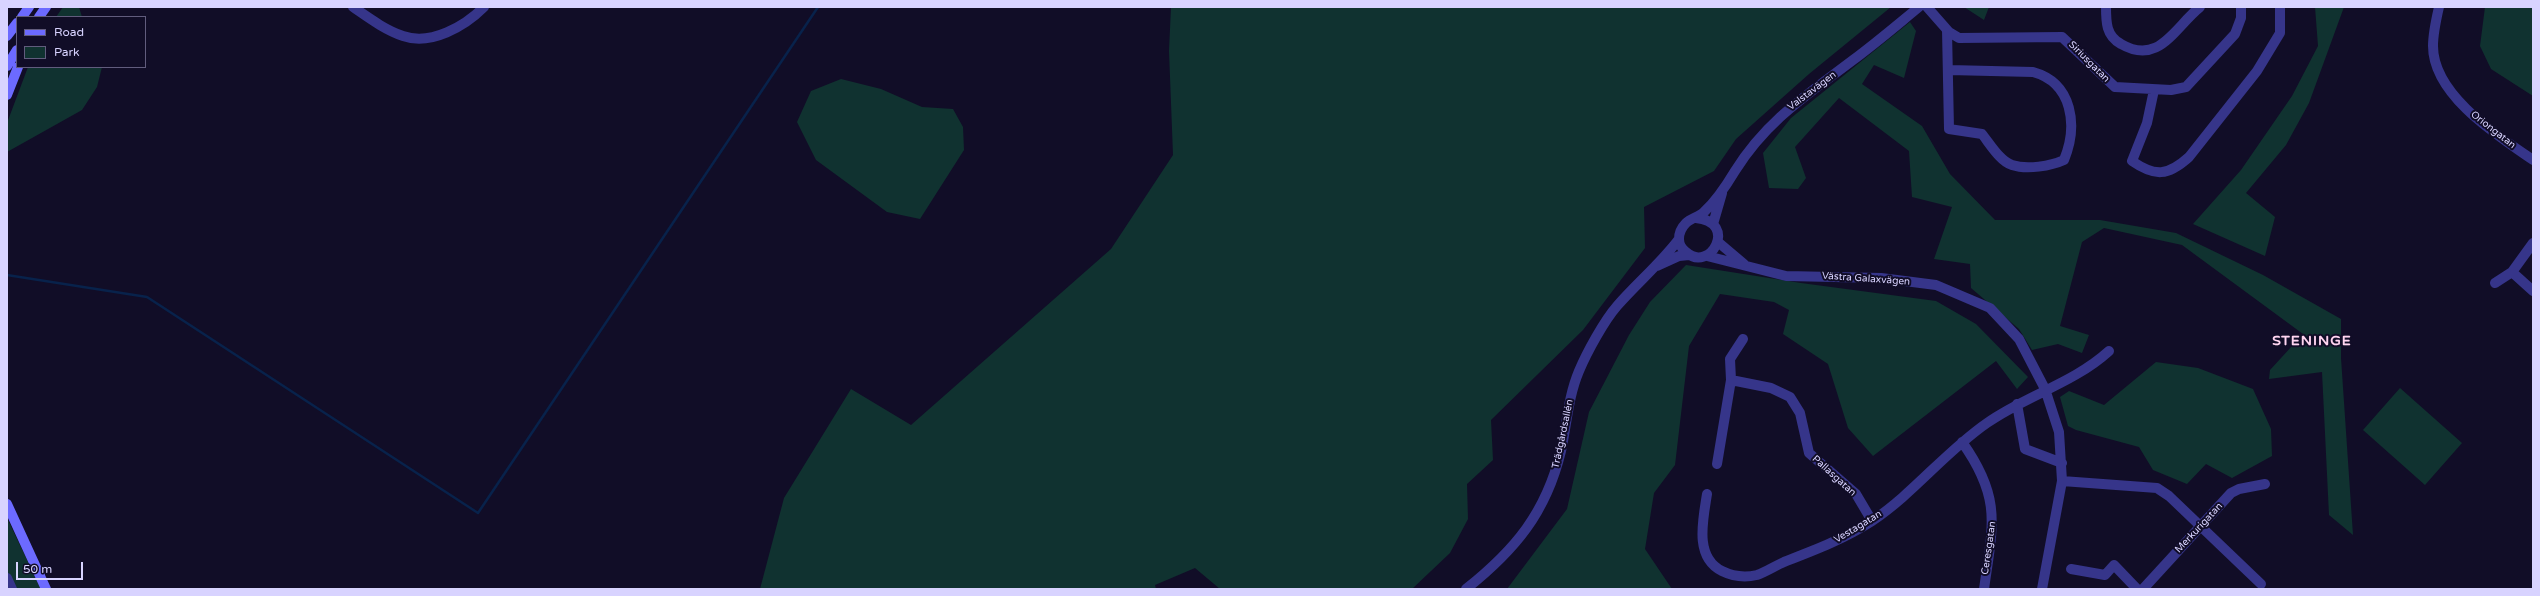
<!DOCTYPE html>
<meta charset="utf-8">
<style>
body{margin:0}
#map{position:relative;width:2540px;height:596px;overflow:hidden;background:#110d27;font-family:"Varela Round",sans-serif}
canvas{display:block}
.frame{position:absolute;inset:0;border:8px solid #d8d3ff;pointer-events:none}
.legend{position:absolute;left:16px;top:16px;width:130px;height:52px;box-sizing:border-box;background:#110d27;border:1px solid #615c7d;margin:0;padding:5px 7px;list-style:none;font-size:12px;color:#d8d3ff}
.legend li{display:flex;align-items:center;gap:8px;height:20px}
.legend b{width:20px;border:1px solid #615c7d}
.scale{position:absolute;left:16px;top:562px;width:67px;height:18px;box-sizing:border-box;border:2px solid #d8d3ff;border-top:0;padding-left:5px;font-size:12px;line-height:14px;white-space:nowrap;color:#d8d3ff;-webkit-text-stroke:3px #110d27;paint-order:stroke}
</style>
<div id="map">
<canvas width="2540" height="596"></canvas>
<div class="frame"></div>
<ul class="legend">
<li><b style="height:5px;background:#6c6aff"></b>Road</li>
<li><b style="height:11px;background:#103230"></b>Park</li>
</ul>
<div class="scale">50 m</div>
</div>
<script>
const ctx = document.querySelector('canvas').getContext('2d');
ctx.lineJoin = 'round';
function fillPath(path, color) { ctx.fillStyle = color; ctx.fill(path, 'evenodd'); }
function stroke(path, color, width, dash) { ctx.strokeStyle = color; ctx.lineWidth = width; ctx.lineCap = dash ? 'butt' : 'round'; ctx.setLineDash(dash || []); ctx.stroke(path); }
function label(font, color, halo, rows, align = 'center') {
  ctx.font = font + ' "Varela Round",sans-serif'; ctx.lineWidth = 4; ctx.setLineDash([]); ctx.textBaseline = 'middle'; ctx.strokeStyle = halo; ctx.fillStyle = color; for (const [text, x, y, turn = 0] of rows) {
    ctx.save(); ctx.translate(x, y); ctx.rotate((+turn || 0) * Math.PI / 180); ctx.textAlign = isNaN(turn) ? turn : align; if (halo) ctx.strokeText(text, 0, 0); ctx.fillText(text, 0, 0); ctx.restore();
  }
}
fillPath(new Path2D(`
 M63 7H79L82 17H56Z
 M1171 7H1891L1809 74 1736 139 1714 171 1644 207 1645 248 1583 330 1491 420 1493 460 1467 484 1468 519 1450 553 1412 589H1220L1195 568 1155 585 1156 589H760L784 498 851 389 911 425 1111 249 1173 155 1169 51Z
 M1964 7H1989L1984 20Z
 M2315 7H2344L2309 103 2286 145 2246 193 2275 217 2265 256 2193 224 2241 170 2292 96 2318 46Z
 M2485 7H2533V96L2491 69 2480 46Z
 M1910 22 1916 31 1904 78 1874 65 1862 84 1922 126 1950 174 1995 220H2100L2176 233 2263 275 2341 319V358L2353 535 2329 515 2322 372 2269 379 2270 370 2303 334 2182 245 2104 228 2082 242 2060 326 2089 335 2082 353 2058 344 2032 350 2019 329 1971 288 1970 264 1934 259 1952 207 1912 197 1909 151 1839 98 1795 147 1806 178 1798 189 1769 188 1763 153 1791 118Z
 M28 67H102L97 87 82 110 7 152V123Z
 M841 79 881 89 922 107 953 109 963 127 964 150 920 219 887 212 816 160 797 122 811 91Z
 M1686 265 1801 283 1936 301 1976 324 2028 377 2017 389 1996 361 1873 456 1848 428 1828 364 1783 334 1789 310 1774 302 1720 294 1689 346 1675 465 1654 493 1645 549 1672 589H1507L1567 509 1589 412 1629 335 1650 302Z
 M2156 362 2198 368 2253 389 2271 429 2272 456 2232 478 2206 464 2187 484 2153 470 2139 447 2076 430 2068 426 2060 397 2069 391 2104 405Z
 M2400 388 2462 443 2425 485 2363 430Z
 M7 518 41 589H15L7 571Z`), '#103230');
stroke(new Path2D(`
 M7 275 147 297 478 513 818 7`), '#08224b', 2.5);
stroke(new Path2D(`
 M353 7C369 18 385 30 403 36 431 46 465 26 484 7
 M1927 7 1949 32 1959 38 2062 37 2115 87 2171 90 2186 87 2235 34 2241 18V7
 M2106 7C2106 22 2106 36 2121 44 2159 66 2174 28 2200 7
 M2439 7C2436 20 2433 33 2433 46 2433 95 2498 136 2533 160
 M1947 30 1949 129 1982 134C1990 144 2000 161 2012 165 2027 170 2051 166 2064 160 2078 126 2073 83 2033 72L1949 70
 M2154 90 2147 123 2132 161C2155 177 2168 176 2189 157L2257 71 2280 33V7
 M1718 242 1744 264
 M2533 243 2512 272 2533 291
 M1707 256 1786 276 1881 278 1936 285 1990 308 2019 339 2045 389 2059 432 2062 481 2042 589
 M2495 283 2512 272
 M1743 339 1730 359 1731 380 1771 388 1790 397 1800 413 1809 453 1856 494 1872 521
 M2017 404 2025 449 2062 463
 M1962 442C2002 498 1993 525 1984 589
 M1717 464 1731 380
 M2062 481 2157 488 2169 496 2261 584
 M1707 494C1703 520 1694 557 1722 571 1734 577 1744 578 1757 575 1766 572 1775 566 1784 562 1815 550 1844 539 1872 521 1914 493 1945 452 1987 423 2025 396 2074 383 2109 351
 M2071 569 2105 575 2114 565 2137 589
 M7 578 12 589
 M2143 589 2231 493 2239 489 2265 484`), '#36358a', 10);
stroke(new Path2D(`
 M1696 218C1739 222 1710 274 1686 252 1682 249 1679 244 1679 239 1679 233 1682 227 1686 223 1691 218 1699 217 1704 212 1717 200 1726 186 1735 171 1767 120 1807 95 1853 60 1876 43 1897 25 1919 7
 M1713 224 1722 193
 M1657 266 1679 256 1689 255
 M1466 589C1515 550 1546 513 1561 451 1567 424 1568 397 1579 371 1587 352 1604 321 1617 306 1637 283 1661 263 1679 239`), '#36358a', 10);
stroke(new Path2D(`
 M22 17 29 7
 M39 17 46 7
 M7 36 17 23
 M7 66 17 50
 M7 95 18 67
 M7 504 46 589`), '#6c6aff', 10);
label('10px', '#d8d3ff', '#110d27', [
 ["Siriusgatan",2089,62,45],
 ["Valstavägen",1812,91,-37],
 ["Oriongatan",2493,130,38],
 ["Västra Galaxvägen",1866,279,4],
 ["Trädgårdsallén",1563,434,-78],
 ["Pallasgatan",1834,476,42],
 ["Vestagatan",1858,527,-31],
 ["Merkurigatan",2199,528,-47],
 ["Ceresgatan",1989,548,-82]
]);
ctx.letterSpacing = '1px';
label('bold 14px', '#ffd5f0', '#110d27', [
 ["STENINGE",2312,341]
]);
ctx.letterSpacing = '0px';
</script>
